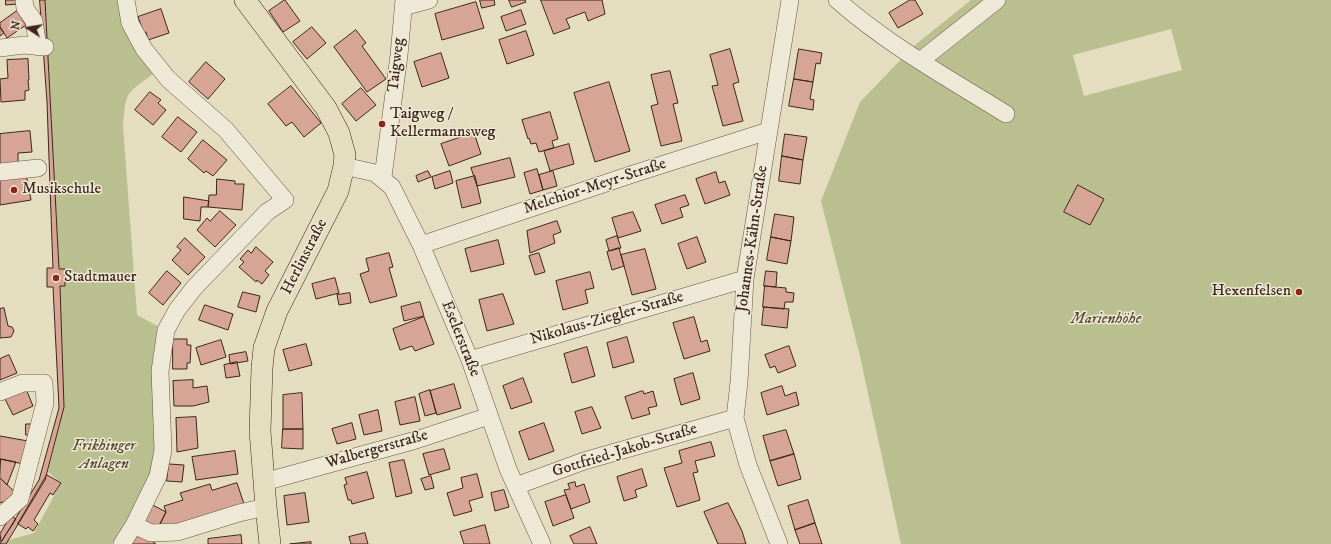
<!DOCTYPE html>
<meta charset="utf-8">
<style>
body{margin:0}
#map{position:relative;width:1331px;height:544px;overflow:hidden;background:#e5ddc0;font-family:"IM FELL DW Pica",serif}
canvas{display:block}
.north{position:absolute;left:8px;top:8px;width:40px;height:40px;-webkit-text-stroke:3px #eee9d6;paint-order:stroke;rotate:282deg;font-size:11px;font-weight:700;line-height:16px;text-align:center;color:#3e251a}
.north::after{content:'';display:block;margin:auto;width:14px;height:18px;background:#3e251a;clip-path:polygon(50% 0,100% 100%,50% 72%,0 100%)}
</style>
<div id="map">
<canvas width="1331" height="544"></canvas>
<div class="north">N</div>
</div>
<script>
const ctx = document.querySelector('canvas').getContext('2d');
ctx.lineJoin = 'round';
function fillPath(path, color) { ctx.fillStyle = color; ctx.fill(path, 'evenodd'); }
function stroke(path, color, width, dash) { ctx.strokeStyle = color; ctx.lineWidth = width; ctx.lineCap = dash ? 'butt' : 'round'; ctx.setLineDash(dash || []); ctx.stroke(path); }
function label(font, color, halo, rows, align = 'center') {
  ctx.font = font + ' "IM FELL DW Pica",serif'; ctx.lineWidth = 3; ctx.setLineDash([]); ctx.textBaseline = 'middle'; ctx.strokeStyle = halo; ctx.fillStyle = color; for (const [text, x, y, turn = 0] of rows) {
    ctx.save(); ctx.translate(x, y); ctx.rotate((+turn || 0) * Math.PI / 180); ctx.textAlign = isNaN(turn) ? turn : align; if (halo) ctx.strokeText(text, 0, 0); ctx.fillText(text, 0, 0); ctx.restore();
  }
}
fillPath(new Path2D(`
 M45 0H122L153 74C125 95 126 91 123 126L137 315 165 330 156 446 151 472 129 518 112 544H6L9 540 34 533 61 483 48 472 64 407 60 286H65V270L59 269Z
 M971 0H1331V544H901L859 352 821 201 860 102 915 45ZM1171 29 1182 70 1084 96 1073 55Z`), '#b9bf8f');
const building = new Path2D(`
 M6 0H17V4L6 5Z
 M40 0H45L59 269H65V286H60L64 407 45 480 6 544H0L39 480 59 408 53 287H47V268H53L52 242 47 102Z
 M285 0 300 21 283 32 269 11Z
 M480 0H494L495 5 482 8Z
 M509 0H525L526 2 512 7Z
 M541 0H602L605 14 588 21 585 12 566 19 570 28 554 34Z
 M910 0H915L923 14 898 28 889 13Z
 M476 2 484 28 442 40 435 14Z
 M161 9 169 33 148 40 146 32 144 33 138 17Z
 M521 10 526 24 506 31 501 17Z
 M17 11 26 25 7 38 0 27V23Z
 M0 27 4 33 0 36Z
 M312 27 326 43 307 59 293 42Z
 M356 30 366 43 362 46 386 79 367 92 334 47Z
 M526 31 534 55 507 64 499 40Z
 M730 49 739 82 733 84 743 121 723 126 712 86 718 85 710 55Z
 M799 49 822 53 820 64 816 63 813 82 794 79Z
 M441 53 449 78 422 87 414 62Z
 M28 59 29 80H28L29 90 25 91V100L1 102 0 79 8 78 7 60Z
 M206 62 225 79 208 99 189 82Z
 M670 71 678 103 673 104 682 141 661 146 651 106 658 104 651 75Z
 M794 79 813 82 810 99 814 100 813 110 789 106Z
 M609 82 630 151 595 162 574 93Z
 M291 86 321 123 304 137 292 122 286 126 268 104Z
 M361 88 376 105 356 121 342 104Z
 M150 92 161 100 158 103 166 110 153 125 135 110Z
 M550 112 558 139 552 141 554 148 539 152 536 143 531 144 529 138 528 139 522 120Z
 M178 117 197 132 181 152 162 137Z
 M30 131 32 152 18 153V163L0 165V134Z
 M474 133 481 154 449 166 441 144Z
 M785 134 807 137 803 160 782 156Z
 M203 140 227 160 213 176 206 171 204 173 188 159Z
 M569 144 574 164 550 171 544 151Z
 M782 156 803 160 800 184 779 181Z
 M510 158 515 177 477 186 471 168Z
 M537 169 543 190 530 194 524 173Z
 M428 171 431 177 418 182 416 176Z
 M450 171 453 183 435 189 432 177Z
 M553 171 557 186 543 190 539 175Z
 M716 172 719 183 725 181 730 195 705 204 696 179Z
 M26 174 31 200 0 205V179Z
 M475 176 481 203 462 208 456 181Z
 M217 179 235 181V184H244L242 210 208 207 209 195H216Z
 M1078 185 1104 199 1090 225 1064 212Z
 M685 195 689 205 680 208 683 217 662 224 655 205Z
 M184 197 209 201 208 207H201L200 221 184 219Z
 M220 211 236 225 215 247 197 230 207 218 210 221Z
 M633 212 641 231 618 238 612 218Z
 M775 214 794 217 791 241 771 237Z
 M557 221 561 232 553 235 555 243 530 253 527 231Z
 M617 236 621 248 609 251 606 240Z
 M697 237 706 262 687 269 678 244Z
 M771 237 791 241 787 264 767 260Z
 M185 238 205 257 188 275 172 260 181 250 177 247Z
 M498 240 504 264 471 272 465 249Z
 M256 247 273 262 265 271 269 275 262 284 257 280 256 282 239 267 244 262 240 259 248 250 251 253Z
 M619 248 624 266 612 270 607 252Z
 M645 249 656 289 632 295 621 255Z
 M389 253 393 267 389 268 397 296 370 303 360 274 369 271 366 259Z
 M539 253 545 272 535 275 529 256Z
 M167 271 181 283 163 305 149 293Z
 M766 271 777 272 776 287 764 286Z
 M590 272 594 288 585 290 588 303 563 310 556 281Z
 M335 278 339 293 316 299 312 284Z
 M765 286 786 288V292L794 293 793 302H785L784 309 763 307Z
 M243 292 260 296 256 312 238 307Z
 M350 293 351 303 339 305 337 295Z
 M503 294 514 324 487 331 479 300Z
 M420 302 424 316 404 321 401 307Z
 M205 305 233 314 228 330 199 320Z
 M764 307 789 309 787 328 762 325Z
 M4 308 8 326 12 327 14 331 11 337 0 338V309Z
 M424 317 434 344 415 351 412 346 400 350 393 329Z
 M694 317 701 342 707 340 710 351 684 359 673 323Z
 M627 337 634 362 613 368 607 343Z
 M173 339H187V345H191L190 363H187V369H173Z
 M221 340 226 357 201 365 196 348Z
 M306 344 312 365 289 371 283 350Z
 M789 346 796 366 778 373 775 366 770 368 765 355Z
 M587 347 595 376 572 383 564 354Z
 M246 352 248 361 230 364 229 355Z
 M9 355 17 373 0 380V359Z
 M237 362 240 376 226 378 224 365Z
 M693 373 700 399 681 405 674 379Z
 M523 378 532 402 511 409 503 386Z
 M193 380V388L207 386 209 402 193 406H174L173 381Z
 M454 384 461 408 437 415 430 391Z
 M782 386 785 396 796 392 799 405 767 415 761 393Z
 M26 389 33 406 13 415 5 399Z
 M430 390 436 413 425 416 419 394Z
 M643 391 644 394 653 391 657 406 648 408 650 414 632 419 625 397Z
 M302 393 303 429H283V395Z
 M415 397 420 421 400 425 395 402Z
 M592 407 601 428 582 434 575 412Z
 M378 410 382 431 364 435 359 415Z
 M196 417 198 448 177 452 176 418Z
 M352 423 356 439 337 444 332 429Z
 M544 423 554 451 529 460 519 432Z
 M26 424H33L30 435H26Z
 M283 429H303V449L282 448Z
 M786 430 794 454 770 461 763 436Z
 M0 436 28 441 23 464 0 459Z
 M711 442 715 456 695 461 698 472 693 473 700 500 677 507 664 468 682 463 679 451Z
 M444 449 450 469 429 475 423 454Z
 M235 451 238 474 196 480 192 457Z
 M794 454 801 479 778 486 770 461Z
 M1 459 16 462 7 485 0 478Z
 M404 460 412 493 396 497 389 463Z
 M169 464 184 465 182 482 167 481Z
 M642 469 647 486 635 490 637 497 624 501 617 477Z
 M367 472 374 498 352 504 351 500H348L344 485 347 484 345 478Z
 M477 474 483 497 469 501 472 511 454 516 447 493 463 488 461 478Z
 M47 475 61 483 53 495 50 493 34 520 38 524 33 531 28 527 26 529 18 524Z
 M431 476 434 488 425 490 421 479Z
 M0 478 17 494 12 499 0 503Z
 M575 482 576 487 584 484 590 502 571 509 564 490 570 489 568 484Z
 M237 483 244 504 157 530 166 512 164 506 183 500 180 493 210 484 212 490Z
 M504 490 509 507 495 511 491 493Z
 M305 493 309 522 287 525 284 496Z
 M566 495 574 518 553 526 545 502Z
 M808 500 815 523 795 530 788 506Z
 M149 503 166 512 157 530 140 522Z
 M728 503 742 531 746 544H718L704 512Z
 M11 516 16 519 1 542 0 534Z
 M815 523 822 544H800L795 530Z
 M485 525 490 544H464L460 532Z
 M590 527 597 544H574L570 536Z
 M136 531 156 544H128Z
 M365 533 368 544H351L349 537Z
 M241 535 242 544H208V539Z
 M311 542V544H290Z`);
fillPath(building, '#d7a596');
stroke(building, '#3e251a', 1);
const minor = new Path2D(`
 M24 0 25 8 34 21 38 47
 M837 0C888 45 948 78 1006 114
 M403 7 429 0
 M0 48 24 45 45 47
 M920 61 997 0
 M344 166 375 173 392 187 421 245 470 360 508 469 542 544
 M0 172 38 168
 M383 177 399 55 404 0
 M421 245 633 174 768 131
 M470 360 745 279
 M0 392 23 383H44L45 403 20 499 0 517
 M264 482 416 440 489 416
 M516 486 584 461 735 418
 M134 525 151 533 178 532 239 513 266 507
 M122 544 134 525 158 476 163 450 160 371 166 330 177 310 194 288 267 212 285 200 226 130 168 79 144 49 130 23 126 0
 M779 544 748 465 735 418 739 382 745 279 790 0`);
const major = new Path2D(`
 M245 0 326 108 339 133 345 155 344 166 338 191 277 311 264 348 262 368 260 431 266 507 270 544`);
stroke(minor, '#685344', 18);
stroke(major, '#3e251a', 22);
stroke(minor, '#eee9d6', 17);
stroke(major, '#e5ddc0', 21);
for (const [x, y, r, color] of [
 [382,124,4,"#8f2418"],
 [14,190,4,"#8f2418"],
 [56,278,4,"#8f2418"],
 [1299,292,4,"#8f2418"]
]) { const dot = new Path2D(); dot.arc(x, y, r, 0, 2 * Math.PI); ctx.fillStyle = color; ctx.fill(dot); stroke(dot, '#eee9d6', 1.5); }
label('16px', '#3e251a', '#eee9d6', [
 ["Taigweg",397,65,-84],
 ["Melchior-Meyr-Straße",595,187,-18],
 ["Johannes-Kähn-Straße",753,239,-82],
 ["Herlinstraße",305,257,-63],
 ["Nikolaus-Ziegler-Straße",607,319,-16],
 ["Eselerstraße",460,339,68],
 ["Walbergerstraße",377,450,-16],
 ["Gottfried-Jakob-Straße",625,451,-17]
]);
label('16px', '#3e251a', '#eee9d6', [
 ["Taigweg /",390,115],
 ["Kellermannsweg",390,133],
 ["Musikschule",22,190],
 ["Stadtmauer",64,278],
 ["Hexenfelsen",1291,292,"right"]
], 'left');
label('italic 16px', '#5d4c37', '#eee9d6', [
 ["Marienhöhe",1106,320],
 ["Frikhinger",104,447],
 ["Anlagen",104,465]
]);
</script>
